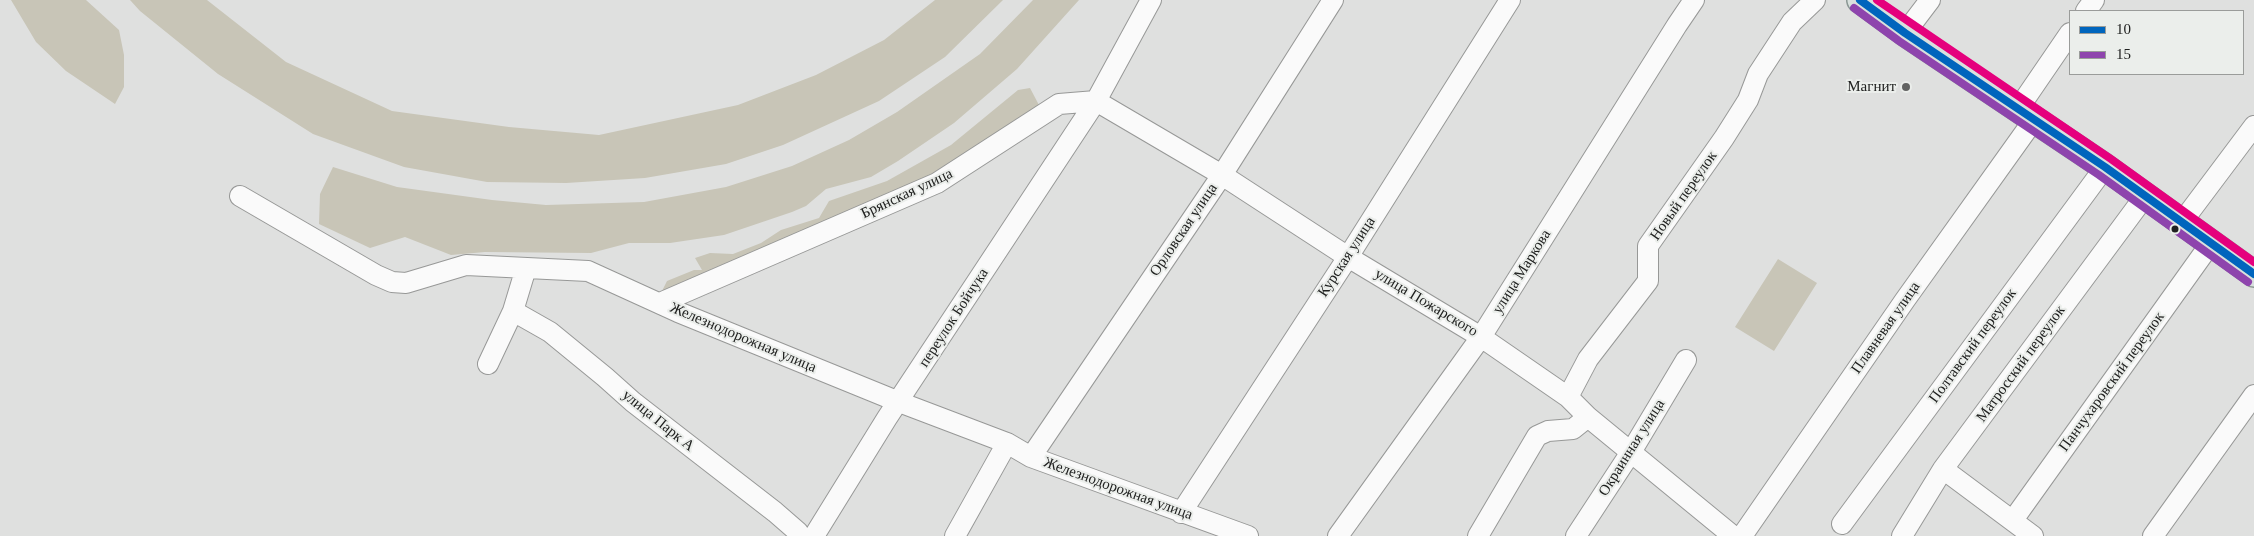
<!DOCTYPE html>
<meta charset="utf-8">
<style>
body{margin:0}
#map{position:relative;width:2254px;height:536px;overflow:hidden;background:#dfe0df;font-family:"Times New Roman",serif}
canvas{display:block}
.legend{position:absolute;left:2069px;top:10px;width:175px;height:65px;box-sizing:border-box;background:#ebeeeb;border:1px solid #9a9c9a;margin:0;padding:6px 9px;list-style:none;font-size:15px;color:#202120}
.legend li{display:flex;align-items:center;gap:10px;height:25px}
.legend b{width:25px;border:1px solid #9a9c9a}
</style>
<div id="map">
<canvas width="2254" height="536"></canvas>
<ul class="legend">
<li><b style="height:6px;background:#0065bd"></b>10</li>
<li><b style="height:6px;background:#8e44ad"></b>15</li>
</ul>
</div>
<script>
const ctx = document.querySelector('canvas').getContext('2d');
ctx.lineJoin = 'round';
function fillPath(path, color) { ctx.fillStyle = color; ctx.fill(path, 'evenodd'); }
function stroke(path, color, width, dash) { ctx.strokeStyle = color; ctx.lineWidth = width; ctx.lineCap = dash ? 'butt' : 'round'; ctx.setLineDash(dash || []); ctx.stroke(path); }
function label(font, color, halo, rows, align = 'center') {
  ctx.font = font + ' "Times New Roman",serif'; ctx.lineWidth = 4; ctx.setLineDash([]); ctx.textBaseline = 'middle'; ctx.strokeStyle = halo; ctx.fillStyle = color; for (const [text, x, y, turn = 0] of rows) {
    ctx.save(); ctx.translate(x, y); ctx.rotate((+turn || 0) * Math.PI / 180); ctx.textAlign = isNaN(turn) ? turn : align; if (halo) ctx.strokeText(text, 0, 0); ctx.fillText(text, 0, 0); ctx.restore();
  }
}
fillPath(new Path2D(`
 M11 0H86L119 30 124 55V87L115 104 66 71 36 42Z
 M130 0H207L286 62 392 111 509 127 599 135 738 105 816 75 884 40 935 0H1003L945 57 879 101 783 145 726 164 645 178 566 183 487 182 404 167 313 134 218 74 140 11Z
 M1033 0H1079L1017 69 954 123 898 161 871 177 826 189 806 206 792 212 724 235 670 243H629L591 253 485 252 451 255 405 237 370 248 319 224 320 194 333 167 397 187 492 200 546 205 644 202 726 187 792 166 849 140 897 112 980 54Z
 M1030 88 1040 107 937 173 660 295 667 281 694 270H702L695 258 710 253 733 254 761 243 781 230 819 218 829 201 887 181 951 145 1018 90Z
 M1778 259 1817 283 1774 351 1735 327Z`), '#c8c5b7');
const minor = new Path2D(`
 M2086 11 2094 0
 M1905 33 1930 0
 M2018 109 2070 33
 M240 196 376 275 392 282 406 283 466 265 588 271 678 312 899 402 1007 443 1031 457 1248 536
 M2182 222 2254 126
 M660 303 937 183 1059 104 1096 101 1151 0
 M513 311 550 332 605 377 633 402 775 512 798 532 800 536
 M488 364 513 311 526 268
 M1568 397 1588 359 1648 281V246L1724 138 1748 100 1758 74 1792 22 1815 0
 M1031 457 1222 175 1333 0
 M1943 469 2033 536
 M1181 513 1348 257 1510 0
 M2013 520 2211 243
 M1842 524 2105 167
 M814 536 887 418 1096 101 1222 175 1348 257 1481 337 1568 397 1588 417 1733 536
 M955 536 1007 443
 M1338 536 1481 337 1677 25 1694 0
 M1478 536 1537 436 1548 431 1573 429 1588 417
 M1576 536 1631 452 1686 360
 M1742 536 1905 300 2033 121
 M1902 536 1943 469 2145 196
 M2153 536 2254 395`);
const major = new Path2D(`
 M1860 0 1905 33 2105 167 2254 274`);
stroke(minor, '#979897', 22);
stroke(major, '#8a9793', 28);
stroke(minor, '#fafafa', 20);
stroke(major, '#d8e0dd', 25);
stroke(new Path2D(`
 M1860 0 1905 33 2105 167 2254 274`), '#0065bd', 8);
stroke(new Path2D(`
 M1854 8 1899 41 2099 175 2248 282`), '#8e44ad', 8);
stroke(new Path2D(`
 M1877 0 2111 159 2254 262`), '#e5007d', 8);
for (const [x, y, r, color] of [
 [1906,87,5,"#636463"],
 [2175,229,4.5,"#202120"]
]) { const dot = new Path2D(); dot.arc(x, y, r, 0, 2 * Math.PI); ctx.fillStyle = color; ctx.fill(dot); stroke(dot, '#ebeeeb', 2); }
label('15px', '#202120', '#ebeeeb', [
 ["Магнит",1896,87]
], 'right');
label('15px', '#202120', '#ebeeeb', [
 ["Брянская улица",907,194,-25],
 ["Новый переулок",1684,196,-55],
 ["Орловская улица",1184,230,-56],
 ["Курская улица",1347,257,-57],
 ["улица Маркова",1522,272,-58],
 ["улица Пожарского",1426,303,31],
 ["переулок Бойчука",954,318,-57],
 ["Плавневая улица",1886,328,-55],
 ["Железнодорожная улица",743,338,23],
 ["Полтавский переулок",1973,346,-54],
 ["Матросский переулок",2021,364,-54],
 ["Панчухаровский переулок",2112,382,-54],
 ["улица Парк А",658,421,39],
 ["Окраинная улица",1632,448,-58],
 ["Железнодорожная улица",1118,489,20]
]);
</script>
